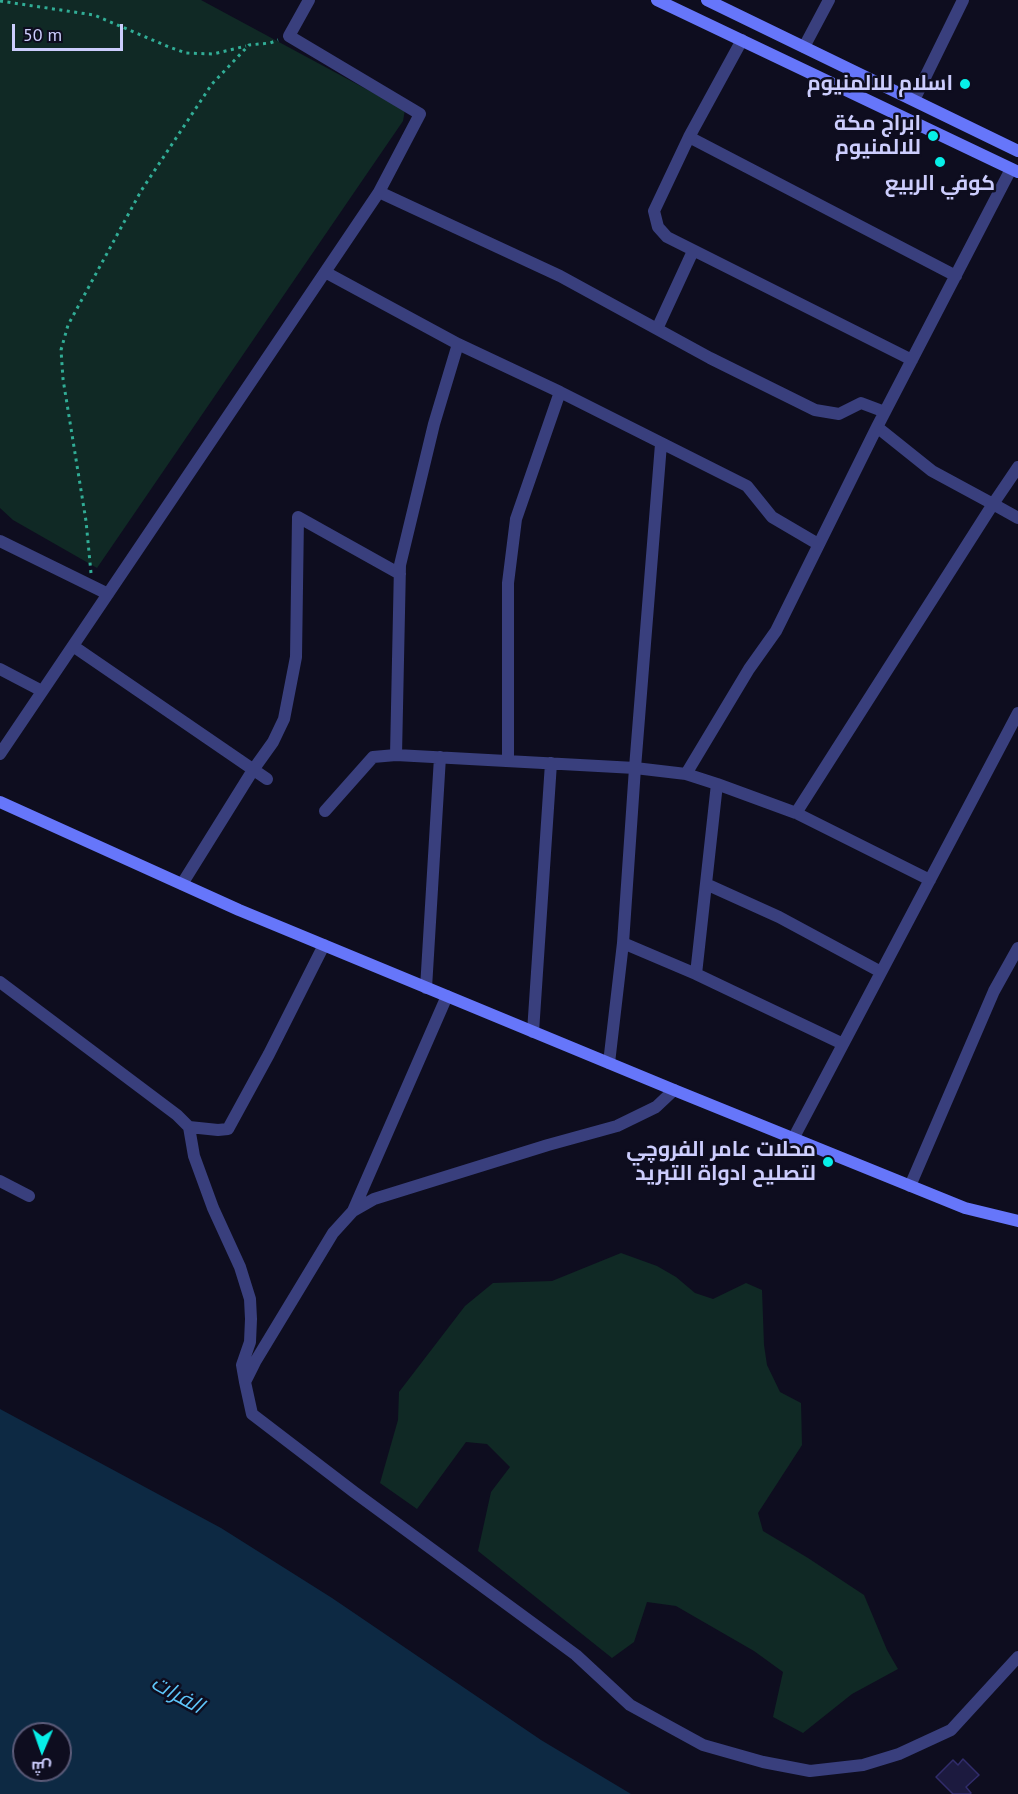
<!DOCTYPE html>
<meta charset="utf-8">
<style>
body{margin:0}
#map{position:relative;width:1018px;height:1794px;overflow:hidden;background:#0e0d1f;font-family:"PT Sans",Cairo,sans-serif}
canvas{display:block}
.north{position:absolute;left:12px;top:1722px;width:60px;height:60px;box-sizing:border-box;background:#0e0d1f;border:2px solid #5a5a78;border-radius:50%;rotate:182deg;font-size:16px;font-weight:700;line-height:24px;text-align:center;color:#cccdfd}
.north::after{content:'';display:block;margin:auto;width:21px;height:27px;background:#07efe8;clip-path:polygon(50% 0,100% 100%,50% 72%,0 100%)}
.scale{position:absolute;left:12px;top:24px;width:111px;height:27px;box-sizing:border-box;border:3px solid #cccdfd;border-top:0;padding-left:8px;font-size:18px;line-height:21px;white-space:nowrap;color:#cccdfd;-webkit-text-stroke:4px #0e0d1f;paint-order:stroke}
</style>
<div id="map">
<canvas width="1018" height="1794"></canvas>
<div class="north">ش</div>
<div class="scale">50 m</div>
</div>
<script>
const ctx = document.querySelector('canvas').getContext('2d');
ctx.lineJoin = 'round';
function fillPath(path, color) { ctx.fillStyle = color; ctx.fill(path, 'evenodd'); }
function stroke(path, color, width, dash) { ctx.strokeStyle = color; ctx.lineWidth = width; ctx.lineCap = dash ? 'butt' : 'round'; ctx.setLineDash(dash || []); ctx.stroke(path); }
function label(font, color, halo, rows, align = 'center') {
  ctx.font = font + ' "PT Sans",Cairo,sans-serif'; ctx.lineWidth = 5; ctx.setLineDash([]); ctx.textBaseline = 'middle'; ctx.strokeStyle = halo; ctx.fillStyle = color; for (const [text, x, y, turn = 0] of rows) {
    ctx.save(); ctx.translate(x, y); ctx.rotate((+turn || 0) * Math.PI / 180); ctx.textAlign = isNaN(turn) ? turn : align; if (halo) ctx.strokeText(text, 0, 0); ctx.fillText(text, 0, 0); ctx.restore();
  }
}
fillPath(new Path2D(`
 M0 0H201L405 110 403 121 97 568 13 520 0 508Z
 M621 1253 657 1266 676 1277 695 1293 713 1299 746 1283 762 1290 764 1345 767 1365 780 1392 801 1403 802 1445 758 1513 763 1531 808 1558 864 1595 887 1650 898 1669 852 1694 803 1733 773 1717 783 1672 754 1651 676 1606 647 1602 634 1642 612 1658 478 1551 491 1492 510 1467 487 1444 466 1442 417 1509 380 1483 398 1420 399 1392 465 1306 493 1283 552 1281Z`), '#102925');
fillPath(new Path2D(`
 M0 1409 221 1528 332 1598 541 1740 631 1794H0ZM24 1734H60V1770H24Z`), '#0d2943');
const building = new Path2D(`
 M963 1759 979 1775 966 1787 971 1793 970 1794H953L936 1777 953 1760 958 1765Z`);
fillPath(building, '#1c1a3f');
stroke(building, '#312c6b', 1.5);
stroke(new Path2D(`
 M0 1 94 15 169 47 186 53 213 54 246 46
 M91 573 86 521 63 379 61 350 68 325 141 191 212 84 249 45 270 43 278 40`), '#31ad96', 3, [3, 4.5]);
stroke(new Path2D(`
 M742 40 689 137 654 211 658 227 667 237 912 360
 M804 47 829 0
 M914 100 963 0
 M689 137 956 276
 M379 192 560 276 710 358 815 410 839 414 861 403 885 412
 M325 272 458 344 560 392 747 486 772 517 818 544
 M657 329 693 251
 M1018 467 993 504 1018 518
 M0 541 108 594
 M73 646 267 779
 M0 669 42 691
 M0 754 379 192 420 114 289 36 309 0
 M396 755 400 565 434 424 458 344
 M508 761V583L516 519 560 392
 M686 774 749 669 776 631 877 427 1011 169
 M325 811 373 757 396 755 635 768 686 774 717 784 796 813 930 880
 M796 813 993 504 932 471 877 427
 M182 884 253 770 273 742 284 719 296 657 298 517 400 574
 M706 884 779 917 881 972
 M623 943 696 974 843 1044
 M696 974 717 784
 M0 982 177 1115 189 1127 194 1156 213 1208 240 1267 250 1299 251 1319 250 1342 242 1365 245 1382
 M426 988 440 757
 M533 1032 551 763
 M609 1063 623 943 635 768 661 444
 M674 1090 656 1107 617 1126 548 1145 374 1199 353 1211 333 1233 255 1362 245 1382 252 1414 354 1492 576 1655 630 1705 703 1745 763 1762 810 1771 863 1765 899 1754 951 1730 1018 1657
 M189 1127 218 1130 228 1129 269 1054 324 945
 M793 1139 1018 713
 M0 1181 29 1196
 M910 1186 994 991 1018 948
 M353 1211 447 996`), '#393f7d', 12);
stroke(new Path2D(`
 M657 0 1018 172
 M707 0 1018 151
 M0 802 239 910 674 1090 965 1208 1018 1221`), '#6676fa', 12);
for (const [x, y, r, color] of [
 [965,84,6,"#07efe8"],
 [933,136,6,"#07efe8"],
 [940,162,6,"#07efe8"],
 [828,1162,6,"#07efe8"]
]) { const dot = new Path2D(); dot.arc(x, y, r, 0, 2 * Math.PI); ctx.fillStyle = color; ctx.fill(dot); stroke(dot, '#0e0d1f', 2); }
label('bold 21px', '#cccdfd', '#0e0d1f', [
 ["اسلام للالمنيوم",953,84],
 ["ابراج مكة",921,124],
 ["للالمنيوم",921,148],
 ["كوفي الربيع",940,184,"center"],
 ["محلات عامر الفروچي",816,1150],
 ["لتصليح ادواة التبريد",816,1174]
], 'right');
label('italic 22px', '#5ec6fa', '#0e0d1f', [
 ["الفرات",177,1695,29]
]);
</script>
